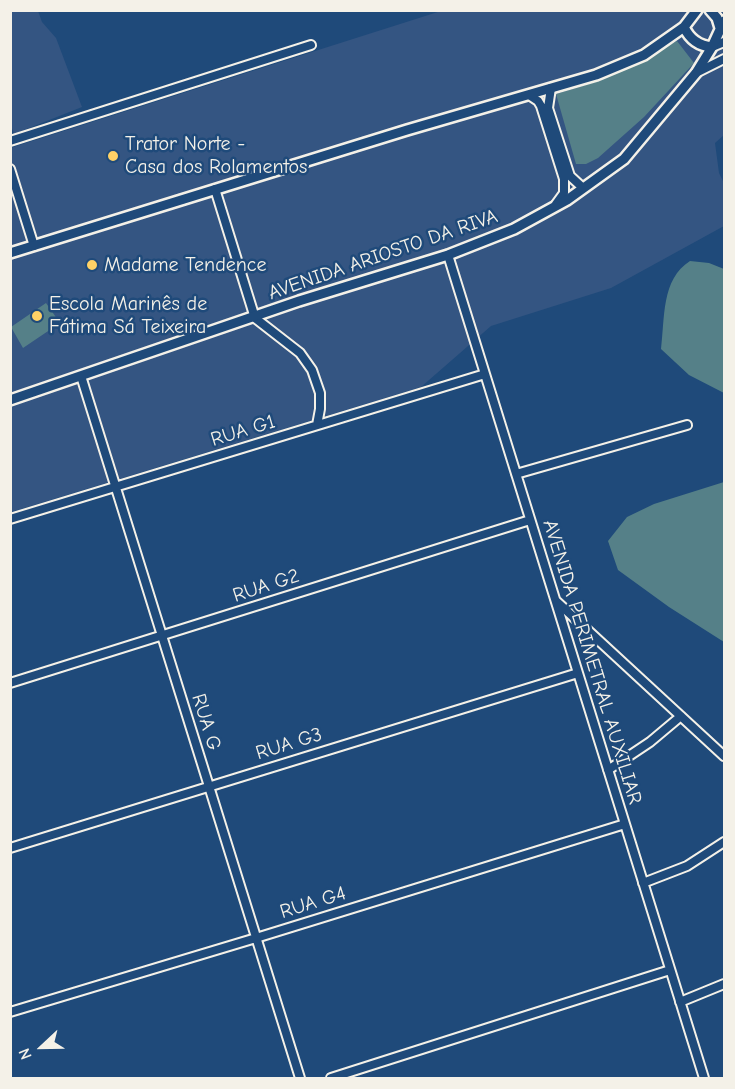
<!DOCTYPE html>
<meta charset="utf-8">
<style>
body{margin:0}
#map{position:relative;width:735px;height:1089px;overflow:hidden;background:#1f4a7a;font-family:"Comic Neue",sans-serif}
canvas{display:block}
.frame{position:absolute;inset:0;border:12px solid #f4f1e8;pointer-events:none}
.north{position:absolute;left:12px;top:1017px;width:60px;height:60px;-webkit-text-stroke:4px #1f4a7a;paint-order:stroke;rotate:248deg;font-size:16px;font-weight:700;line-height:24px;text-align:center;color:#f4f1e8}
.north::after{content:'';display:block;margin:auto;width:21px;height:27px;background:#f4f1e8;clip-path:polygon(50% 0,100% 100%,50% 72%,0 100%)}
</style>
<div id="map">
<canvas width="735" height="1089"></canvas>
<div class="frame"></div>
<div class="north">N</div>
</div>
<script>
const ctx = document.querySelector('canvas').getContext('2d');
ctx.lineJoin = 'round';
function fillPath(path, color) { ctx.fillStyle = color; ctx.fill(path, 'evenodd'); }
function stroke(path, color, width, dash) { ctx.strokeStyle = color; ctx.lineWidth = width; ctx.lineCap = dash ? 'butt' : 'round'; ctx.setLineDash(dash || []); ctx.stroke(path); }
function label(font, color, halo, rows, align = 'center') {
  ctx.font = font + ' "Comic Neue",sans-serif'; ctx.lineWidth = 5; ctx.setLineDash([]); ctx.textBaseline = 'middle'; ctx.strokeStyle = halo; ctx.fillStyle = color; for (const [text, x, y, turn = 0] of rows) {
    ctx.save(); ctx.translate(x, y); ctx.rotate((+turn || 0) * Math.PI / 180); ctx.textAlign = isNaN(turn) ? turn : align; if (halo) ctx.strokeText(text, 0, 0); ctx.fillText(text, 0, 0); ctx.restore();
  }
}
fillPath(new Path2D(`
 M10 11H38L42 22 56 38 82 107 14 134 10 123Z
 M441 11H724V135L715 143 719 173 724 183V226L611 288 491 326 421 387 11 512 10 148Z`), '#345582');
fillPath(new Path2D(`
 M677 41 694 63 644 117 598 158 586 164H576L556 94 599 81Z
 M690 261 709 263 724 269V393L689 375 661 349C665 319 661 279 690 261Z
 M46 303 60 323 23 348 11 327Z
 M724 482V642L669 607 618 570 608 541 627 517 654 504Z`), '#558088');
const minor = new Path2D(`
 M712 47 724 42
 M696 73 724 59
 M551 88 548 108 570 176 583 188
 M529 95 538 101 541 106 564 179V193L556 204
 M10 141 311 45
 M10 169 34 246
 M215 189 255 318 300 353 312 370 320 393V409L317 425
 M448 255 704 1078
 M81 376 300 1078
 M516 474 687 425
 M10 519 485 374
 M556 601 724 756
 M10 683 530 520
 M608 770 650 742 681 716
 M10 848 578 673
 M643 883 687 866 724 842
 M680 1002 724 984
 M10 1012 256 938 625 824
 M331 1078 670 970`);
const tertiary = new Path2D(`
 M710 10 717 18 720 28
 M684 27C690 40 699 46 712 47
 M10 253 407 130 596 75 644 55 684 27 697 10
 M10 400 299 301 448 255 514 229 567 200 624 159 696 73 712 47 724 21`);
stroke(minor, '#f4f1e8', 12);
stroke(tertiary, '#f4f1e8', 14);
stroke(minor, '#1f4a7a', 8);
stroke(tertiary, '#1f4a7a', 9);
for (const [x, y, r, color] of [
 [113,156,6,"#ffd166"],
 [92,265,6,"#ffd166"],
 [37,316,6,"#ffd166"]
]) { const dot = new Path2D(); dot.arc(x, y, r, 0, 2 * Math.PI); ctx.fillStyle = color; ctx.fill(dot); stroke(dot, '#1f4a7a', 2); }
label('20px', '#f4f1e8', '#1f4a7a', [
 ["Trator Norte -",125,144],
 ["Casa dos Rolamentos",125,167],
 ["Madame Tendence",104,265],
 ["Escola Marinês de",49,304],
 ["Fátima Sá Teixeira",49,327]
], 'left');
label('20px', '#f4f1e8', '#1f4a7a', [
 ["AVENIDA ARIOSTO DA RIVA",383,255,-19],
 ["RUA G1",243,431,-17],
 ["RUA G2",266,586,-18],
 ["AVENIDA PERIMETRAL AUXILIAR",592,662,73],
 ["RUA G",206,722,73],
 ["RUA G3",289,744,-17],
 ["RUA G4",313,903,-17]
]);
</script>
